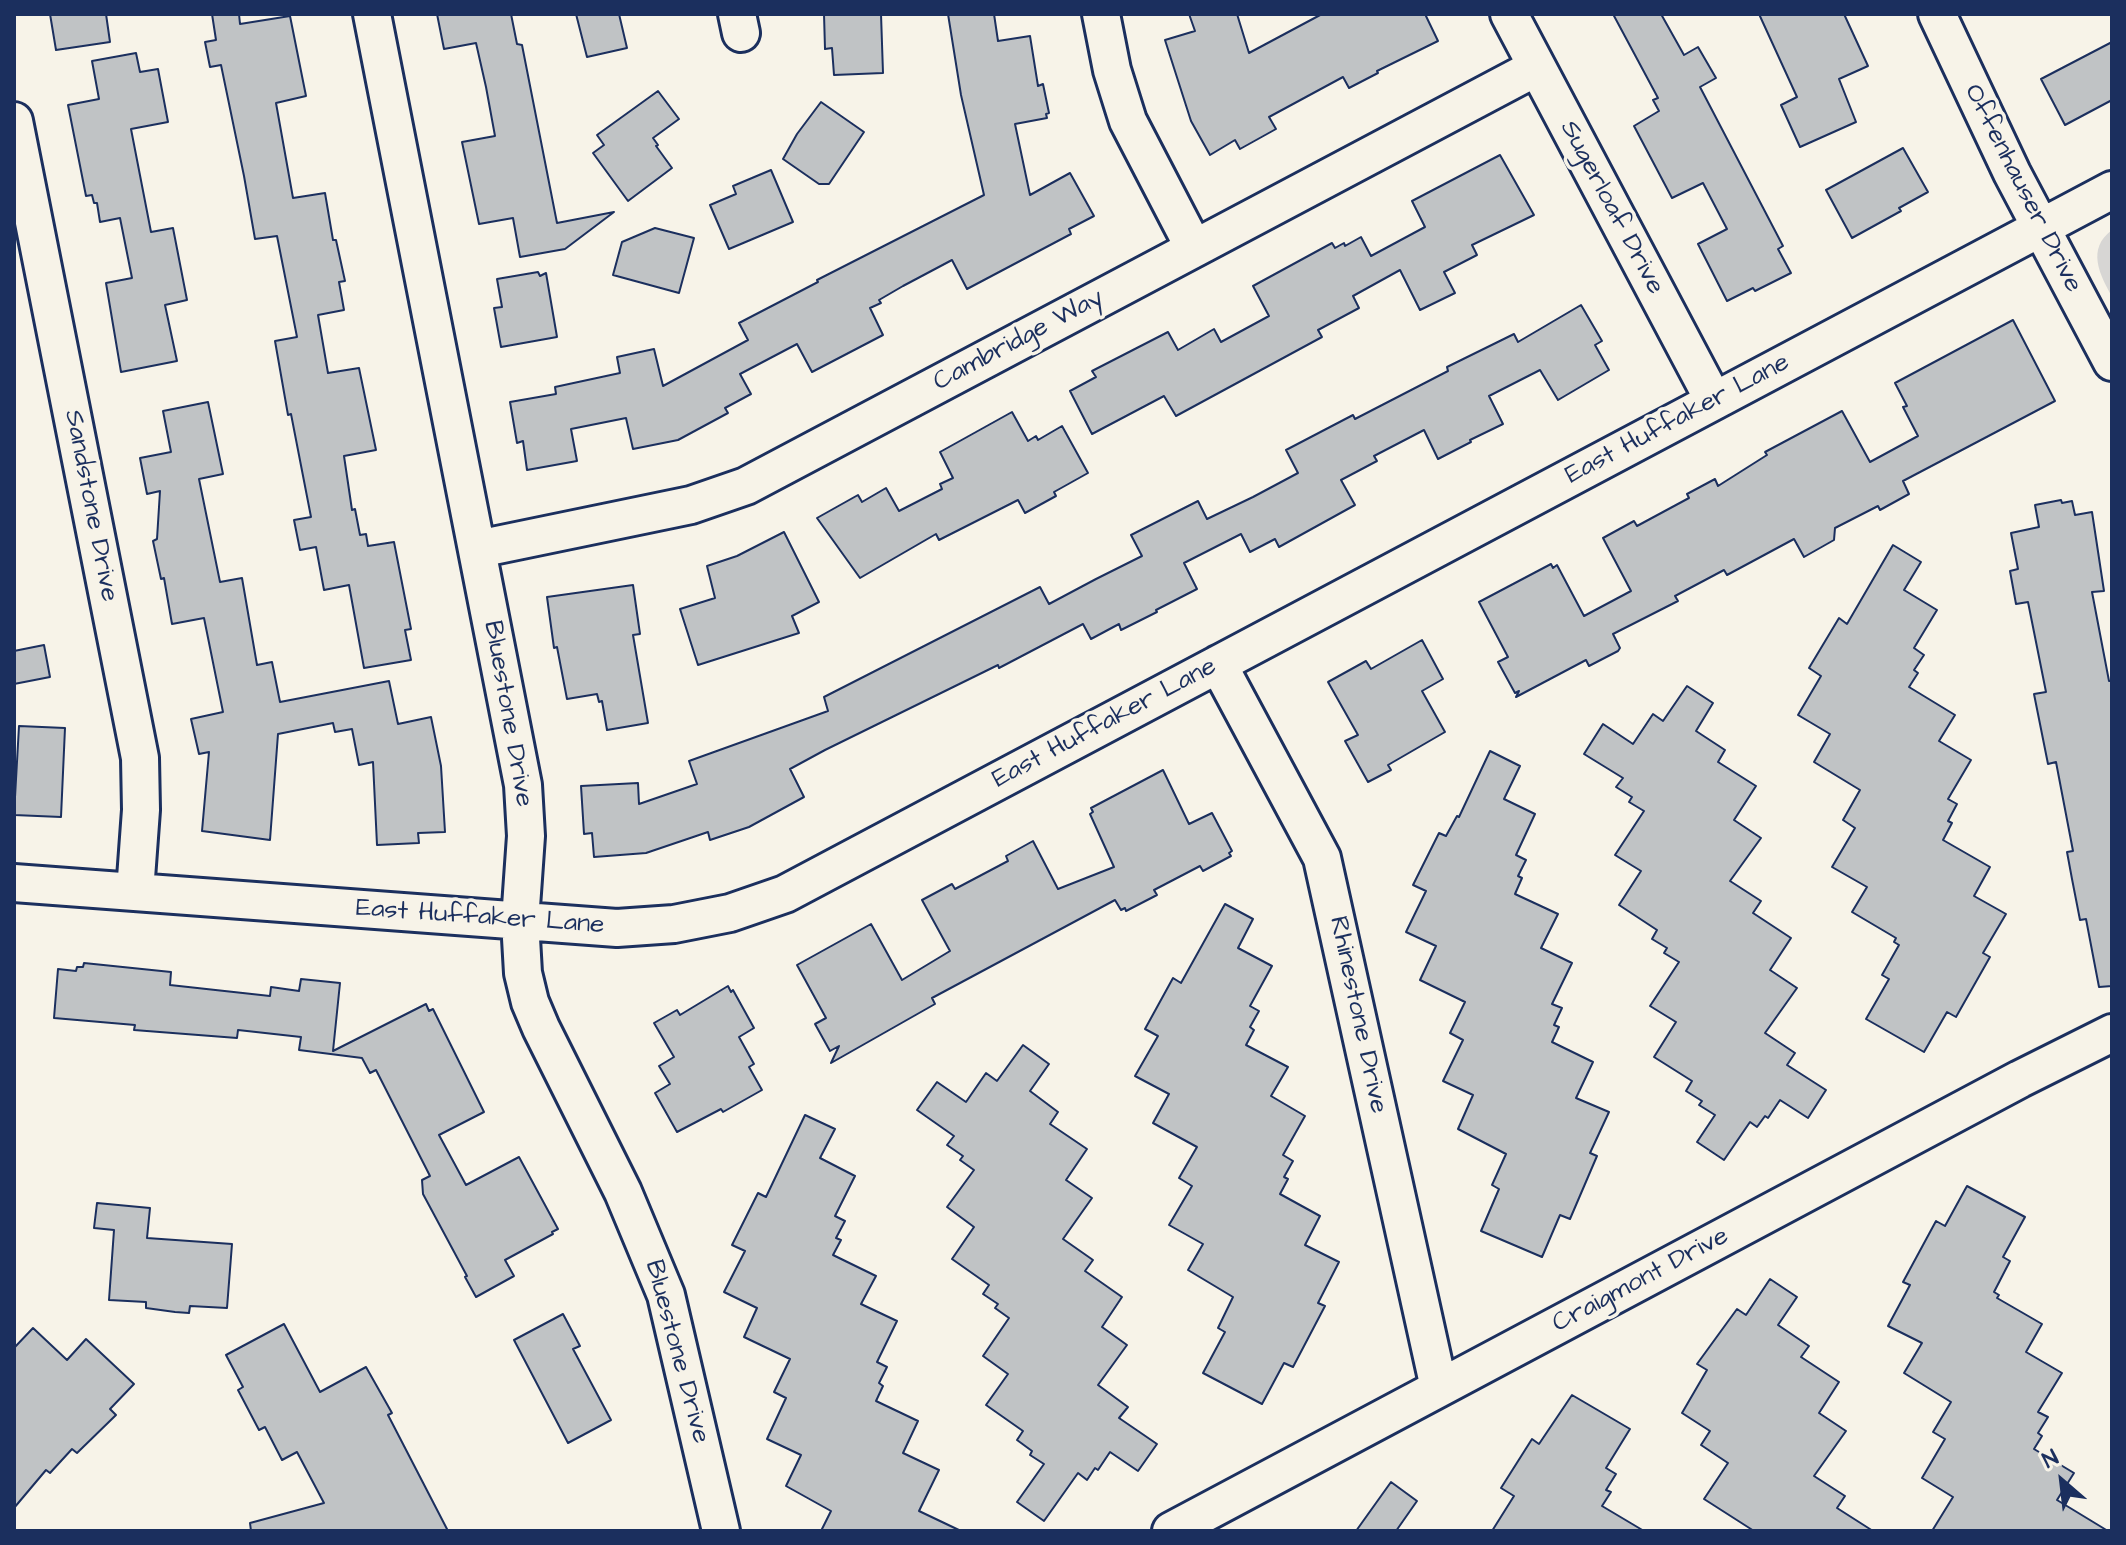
<!DOCTYPE html>
<style>
body{margin:0}
#map{position:relative;width:2126px;height:1545px;overflow:hidden;background:#f7f3e8;font-family:"Architects Daughter",sans-serif}
canvas{display:block}
.frame{position:absolute;inset:0;border:16px solid #1b2f5e;pointer-events:none}
.north{position:absolute;left:2022px;top:1441px;width:80px;height:80px;-webkit-text-stroke:6px #f7f3e8;paint-order:stroke;rotate:332deg;font-size:22px;font-weight:700;line-height:32px;text-align:center;color:#1b2f5e}
.north::after{content:'';display:block;margin:auto;width:28px;height:36px;background:#1b2f5e;clip-path:polygon(50% 0,100% 100%,50% 72%,0 100%)}
</style>
<div id="map">
<canvas width="2126" height="1545"></canvas>
<div class="frame"></div>
<div class="north">N</div>
</div>
<script>
const ctx = document.querySelector('canvas').getContext('2d');
ctx.lineJoin = 'round';
function fillPath(path, color) { ctx.fillStyle = color; ctx.fill(path, 'evenodd'); }
function stroke(path, color, width, dash) { ctx.strokeStyle = color; ctx.lineWidth = width; ctx.lineCap = dash ? 'butt' : 'round'; ctx.setLineDash(dash || []); ctx.stroke(path); }
function label(font, color, halo, rows, align = 'center') {
  ctx.font = font + ' "Architects Daughter",sans-serif'; ctx.lineWidth = 7; ctx.setLineDash([]); ctx.textBaseline = 'middle'; ctx.strokeStyle = halo; ctx.fillStyle = color; for (const [text, x, y, turn = 0] of rows) {
    ctx.save(); ctx.translate(x, y); ctx.rotate((+turn || 0) * Math.PI / 180); ctx.textAlign = isNaN(turn) ? turn : align; if (halo) ctx.strokeText(text, 0, 0); ctx.fillText(text, 0, 0); ctx.restore();
  }
}
fillPath(new Path2D(`
 M2112 230V297C2100 275 2086 249 2112 230Z`), '#d7d6d4');
const building = new Path2D(`
 M50 14H106L110 42 56 50Z
 M212 14H239L240 24 290 16 306 96 276 103 293 198 325 193 333 240H336L345 281 339 282 344 310 318 315 328 373 359 368 376 450 344 456 352 510 355 509 360 535 366 534 368 546 394 542 411 629 405 630 411 660 364 668 349 585 324 590 316 547 300 550 294 520 311 517 291 414 288 415 275 341 297 337 277 236 255 239 244 176 221 65 210 67 205 42 216 40Z
 M437 14H511L517 44 522 45 557 223 614 212 565 249 520 257 513 218 479 224 462 142 495 136 486 87 476 43 444 49Z
 M576 14H619L627 48 587 57Z
 M824 14H881L883 73 834 75 832 48 825 49Z
 M948 14H994L998 41 1030 36 1038 86 1043 84 1049 113 1046 114 1047 118 1015 124 1030 195 1070 173 1094 216 1069 229 1071 234 967 289 952 260 903 286 879 300 881 303 870 308 883 335 812 372 797 344 740 374 751 394 725 408 728 413 678 440 633 449 626 418 571 429 577 461 527 470 523 441 517 443 510 402 556 394 555 387 620 373 617 357 654 349 663 386 748 340 739 323 818 282 817 280 984 195 961 95Z
 M1189 14H1237L1249 53 1322 14H1425L1438 41 1377 71 1378 73 1349 88 1343 77 1269 117 1276 129 1240 149 1235 140 1210 155 1191 121 1165 40 1195 31Z
 M1613 14H1661L1684 55 1698 47 1716 78 1700 87 1783 246 1778 249 1791 273 1755 291 1753 288 1727 301 1698 244 1727 229 1703 183 1672 198 1634 126 1659 111 1653 100 1658 98Z
 M1759 14H1844L1868 66 1839 79 1856 122 1800 147 1781 105 1797 97Z
 M2112 42V100L2065 125 2041 79Z
 M136 53 140 72 158 69 168 122 131 129 151 232 173 228 187 300 165 305 177 361 121 372 106 283 132 278 120 218 100 222 97 203H94L92 195 86 196 68 105 99 99 92 61Z
 M658 91 679 119 653 138 658 145 656 146 672 168 628 201 593 153 604 145 597 135Z
 M821 102 864 132 829 184H819L783 159 797 134Z
 M1903 148 1928 192 1899 208 1901 211 1852 238 1826 190Z
 M1500 155 1534 215 1472 245 1477 255 1444 272 1455 293 1420 310 1400 270 1353 296 1359 308 1318 330 1322 337 1176 416 1164 396 1092 434 1070 391 1096 377 1092 371 1168 332 1178 350 1214 329 1221 342 1269 316 1253 286 1332 243 1335 248 1344 243 1345 246 1361 237 1371 256 1425 227 1412 201Z
 M771 170 793 222 729 249 710 205 736 194 733 186Z
 M655 228 694 238 679 293 613 275 622 242Z
 M538 272 540 276 546 273 557 337 501 347 494 308 502 307 497 279Z
 M1581 305 1602 341 1595 345 1609 370 1558 400 1540 370 1489 396 1503 424 1470 440 1471 442 1438 459 1424 430 1374 456 1377 461 1341 480 1355 505 1279 547 1275 539 1250 552 1241 534 1184 563 1197 589 1156 610 1157 612 1121 630 1119 624 1091 639 1083 624 999 668 998 665 825 750 790 769 804 797 749 827 710 840 708 832 646 853 594 857 592 833 584 834 581 786 638 783 639 804 697 784 689 761 828 711 824 697 1040 587 1049 604 1096 579 1142 556 1131 535 1198 501 1207 519 1253 497 1298 473 1286 450 1353 415 1355 419 1448 371 1447 367 1514 334 1518 342Z
 M2013 320 2055 401 1903 481 1909 494 1880 510 1878 506 1835 528 1834 540 1804 557 1794 539 1727 575 1724 570 1675 596 1678 601 1613 634 1620 648 1618 651 1589 666 1586 660 1516 697 1519 691 1515 693 1498 662 1508 657 1479 602 1551 564 1553 568 1557 565 1584 616 1631 591 1603 538 1634 521 1637 526 1689 498 1687 494 1715 479 1718 486 1767 455 1765 452 1842 411 1870 462 1918 436 1903 407 1907 406 1895 383Z
 M208 402 223 474 199 479 220 582 242 578 257 665 272 662 280 702 389 681 398 724 431 717 441 766 445 832 418 833 419 843 377 845 373 762 359 765 352 729 335 732 333 723 278 734 270 840 202 831 209 752 199 754 191 719 223 712 204 618 172 624 164 578 161 579 153 541 157 539 160 491 147 494 140 458 171 452 163 411Z
 M1012 412 1028 441 1036 436 1038 440 1062 426 1088 473 1054 492 1056 496 1025 513 1018 500 939 540 936 534 860 578 817 518 858 495 862 502 886 488 899 511 942 489 940 484 953 478 940 452Z
 M2061 500 2062 503 2072 501 2075 515 2092 512 2104 591 2092 592 2109 681H2112V986L2099 987 2086 919 2080 920 2072 879 2067 852 2073 851 2056 762 2048 764 2034 694 2046 692 2028 602 2016 604 2010 571 2018 569 2011 533 2039 527 2035 505Z
 M784 532 819 602 792 616 799 633 698 665 680 609 715 598 707 566 737 556Z
 M1893 545 1921 562 1904 590 1937 610 1914 648 1924 655 1914 670 1918 673 1909 687 1955 715 1939 741 1971 760 1948 799 1957 804 1948 821 1952 823 1943 840 1990 867 1974 896 2006 914 1983 953 1990 957 1956 1017 1947 1012 1924 1052 1866 1019 1889 979 1882 975 1899 945 1894 942 1896 938 1852 912 1867 887 1832 867 1855 828 1843 820 1860 790 1814 762 1830 734 1798 715 1821 676 1809 668 1839 618 1847 624Z
 M633 585 640 634 633 635 648 723 607 730 602 701 599 702 597 694 567 699 557 647 554 648 547 597Z
 M1422 640 1443 679 1422 691 1445 732 1388 765 1391 770 1368 782 1345 741 1358 735 1328 682 1366 661 1371 669Z
 M44 645 50 677 14 684V651Z
 M1687 686 1713 703 1696 731 1725 750 1718 762 1756 786 1734 820 1761 838 1730 881 1761 901 1753 913 1791 938 1770 970 1797 988 1765 1033 1795 1053 1787 1065 1826 1090 1808 1118 1780 1100 1768 1118 1765 1116 1757 1127 1750 1122 1724 1160 1697 1142 1715 1115 1699 1105 1702 1101 1686 1091 1692 1081 1654 1057 1676 1022 1650 1006 1679 962 1664 953 1667 948 1652 939 1657 930 1619 905 1641 871 1615 855 1644 811 1629 802 1632 797 1616 787 1623 778 1584 754 1603 724 1633 744 1653 714 1663 721Z
 M19 726 65 728 61 817 14 815Z
 M1490 751 1520 766 1504 799 1535 814 1516 855 1526 860 1518 876 1522 878 1515 894 1558 914 1541 948 1572 963 1552 1004 1562 1008 1554 1025 1559 1027 1552 1042 1593 1062 1576 1098 1609 1112 1590 1153 1597 1156 1570 1219 1560 1215 1542 1257 1481 1231 1499 1189 1492 1185 1506 1154 1458 1129 1473 1095 1443 1081 1463 1040 1450 1033 1465 1002 1420 980 1436 946 1406 932 1426 891 1413 885 1439 833 1446 836 1457 816 1459 817Z
 M1163 770 1189 824 1212 813 1232 851 1229 853 1231 856 1203 871 1200 866 1154 890 1157 895 1126 911 1125 908 1121 910 1115 900 932 998 935 1004 831 1063 839 1046 830 1051 815 1024 826 1018 797 965 871 924 902 980 950 951 922 900 952 884 955 889 1008 861 1006 856 1033 841 1058 889 1114 867 1090 814 1093 812 1091 808Z
 M1225 904 1253 919 1238 948 1272 966 1250 1006 1259 1011 1250 1027 1254 1030 1246 1045 1288 1067 1271 1096 1305 1116 1283 1155 1293 1161 1284 1177 1288 1179 1280 1194 1320 1216 1305 1245 1339 1262 1318 1303 1325 1306 1293 1367 1284 1363 1262 1404 1203 1373 1225 1332 1218 1328 1233 1297 1188 1270 1203 1244 1169 1225 1192 1186 1179 1178 1197 1147 1153 1123 1169 1094 1135 1076 1158 1036 1145 1029 1173 978 1181 983Z
 M84 963 171 972 170 985 270 996 271 987 299 991 301 979 340 983 333 1051 426 1004 429 1011 433 1009 484 1112 439 1135 466 1185 519 1157 558 1229 552 1232 553 1234 505 1260 514 1276 476 1297 465 1277 467 1276 423 1194 422 1180 430 1176 376 1070 370 1073 362 1058 299 1050 301 1037 238 1030 237 1038 134 1030 135 1025 54 1018 58 969 76 971 77 967H83Z
 M728 986 731 992 733 990 754 1028 739 1037 754 1064 749 1067 762 1090 723 1112 721 1109 677 1132 655 1093 670 1084 659 1066 674 1057 654 1023 677 1010 680 1015Z
 M1023 1045 1049 1064 1030 1091 1058 1112 1050 1124 1087 1149 1066 1180 1092 1198 1063 1239 1093 1260 1085 1271 1122 1297 1102 1327 1127 1345 1098 1385 1128 1407 1119 1418 1157 1444 1138 1471 1110 1452 1098 1470 1095 1468 1087 1480 1078 1473 1044 1521 1017 1502 1044 1464 1030 1455 1032 1451 1017 1440 1023 1431 986 1405 1008 1374 983 1356 1009 1318 995 1308 998 1304 983 1294 989 1285 952 1259 974 1227 947 1207 974 1170 960 1160 963 1156 947 1145 954 1136 917 1110 937 1082 966 1102 986 1073 997 1081Z
 M805 1115 835 1129 820 1158 855 1176 835 1216 845 1221 836 1238 841 1240 833 1255 876 1276 861 1304 897 1321 877 1362 887 1367 879 1383 883 1386 876 1401 918 1421 903 1453 939 1470 919 1511 961 1531H821L831 1511 786 1486 801 1455 767 1439 786 1398 774 1392 790 1359 744 1337 757 1308 724 1292 745 1251 732 1245 758 1193 766 1197Z
 M1967 1186 2025 1217 2003 1257 2010 1261 1994 1292 1999 1295 1997 1298 2042 1324 2026 1352 2062 1373 2038 1412 2048 1417 2038 1433 2042 1436 2034 1449 2074 1473 2057 1500 2108 1531H1932L1953 1497 1922 1478 1945 1439 1933 1432 1951 1402 1904 1373 1922 1343 1888 1326 1910 1285 1903 1282 1936 1221 1945 1226Z
 M97 1203 150 1208 147 1238 232 1244 227 1308 190 1306 189 1313 175 1312 146 1308V1302L109 1300 114 1230 94 1228Z
 M1770 1279 1797 1297 1778 1325 1809 1346 1801 1357 1839 1382 1819 1413 1846 1431 1814 1476 1845 1496 1837 1508 1873 1531H1754L1704 1499 1728 1463 1701 1445 1710 1431 1682 1413 1707 1370 1697 1364 1737 1309 1746 1315Z
 M563 1314 580 1346 573 1349 611 1420 568 1443 514 1340Z
 M284 1324 320 1392 366 1367 392 1413 388 1415 448 1531H251L250 1523 324 1503 297 1452 282 1460 265 1427 259 1430 238 1390 243 1387 226 1355Z
 M33 1328 67 1360 86 1339 134 1384 110 1409 116 1415 77 1453 72 1449 50 1473 46 1470 14 1508V1348Z
 M1572 1395 1630 1429 1606 1468 1616 1474 1606 1490 1611 1492 1602 1506 1644 1531H1492L1514 1496 1501 1488 1532 1439 1539 1444Z
 M1391 1482 1417 1501 1396 1531H1356Z`);
fillPath(building, '#c0c3c5');
stroke(building, '#1b2f5e', 2);
const minor = new Path2D(`
 M372 14 523 785 526 836 520 921 523 973 530 1002 541 1028 623 1192 666 1295 721 1531
 M737 14 741 33
 M1101 14 1112 70 1128 121 1194 248
 M1509 14 1714 401
 M1937 14 2012 173 2112 362
 M14 121 140 758 141 810 135 892
 M478 549 691 505 746 486 1537 67
 M1218 664 1322 858 1439 1388
 M14 883 617 928 674 924 730 913 785 894 2112 190
 M1171 1531 2020 1079 2112 1033`);
stroke(minor, '#1b2f5e', 42);
stroke(minor, '#f7f3e8', 36);
label('26px', '#1b2f5e', '#f7f3e8', [
 ["Offenhauser Drive",2022,189,63],
 ["Sugerloaf Drive",1611,208,62],
 ["Cambridge Way",1019,341,-28],
 ["East Huffaker Lane",1678,420,-28],
 ["Sandstone Drive",90,506,79],
 ["Bluestone Drive",507,714,80],
 ["East Huffaker Lane",1105,724,-28],
 ["East Huffaker Lane",480,918,4],
 ["Rhinestone Drive",1357,1015,78],
 ["Craigmont Drive",1641,1281,-28],
 ["Bluestone Drive",676,1352,75]
]);
</script>
